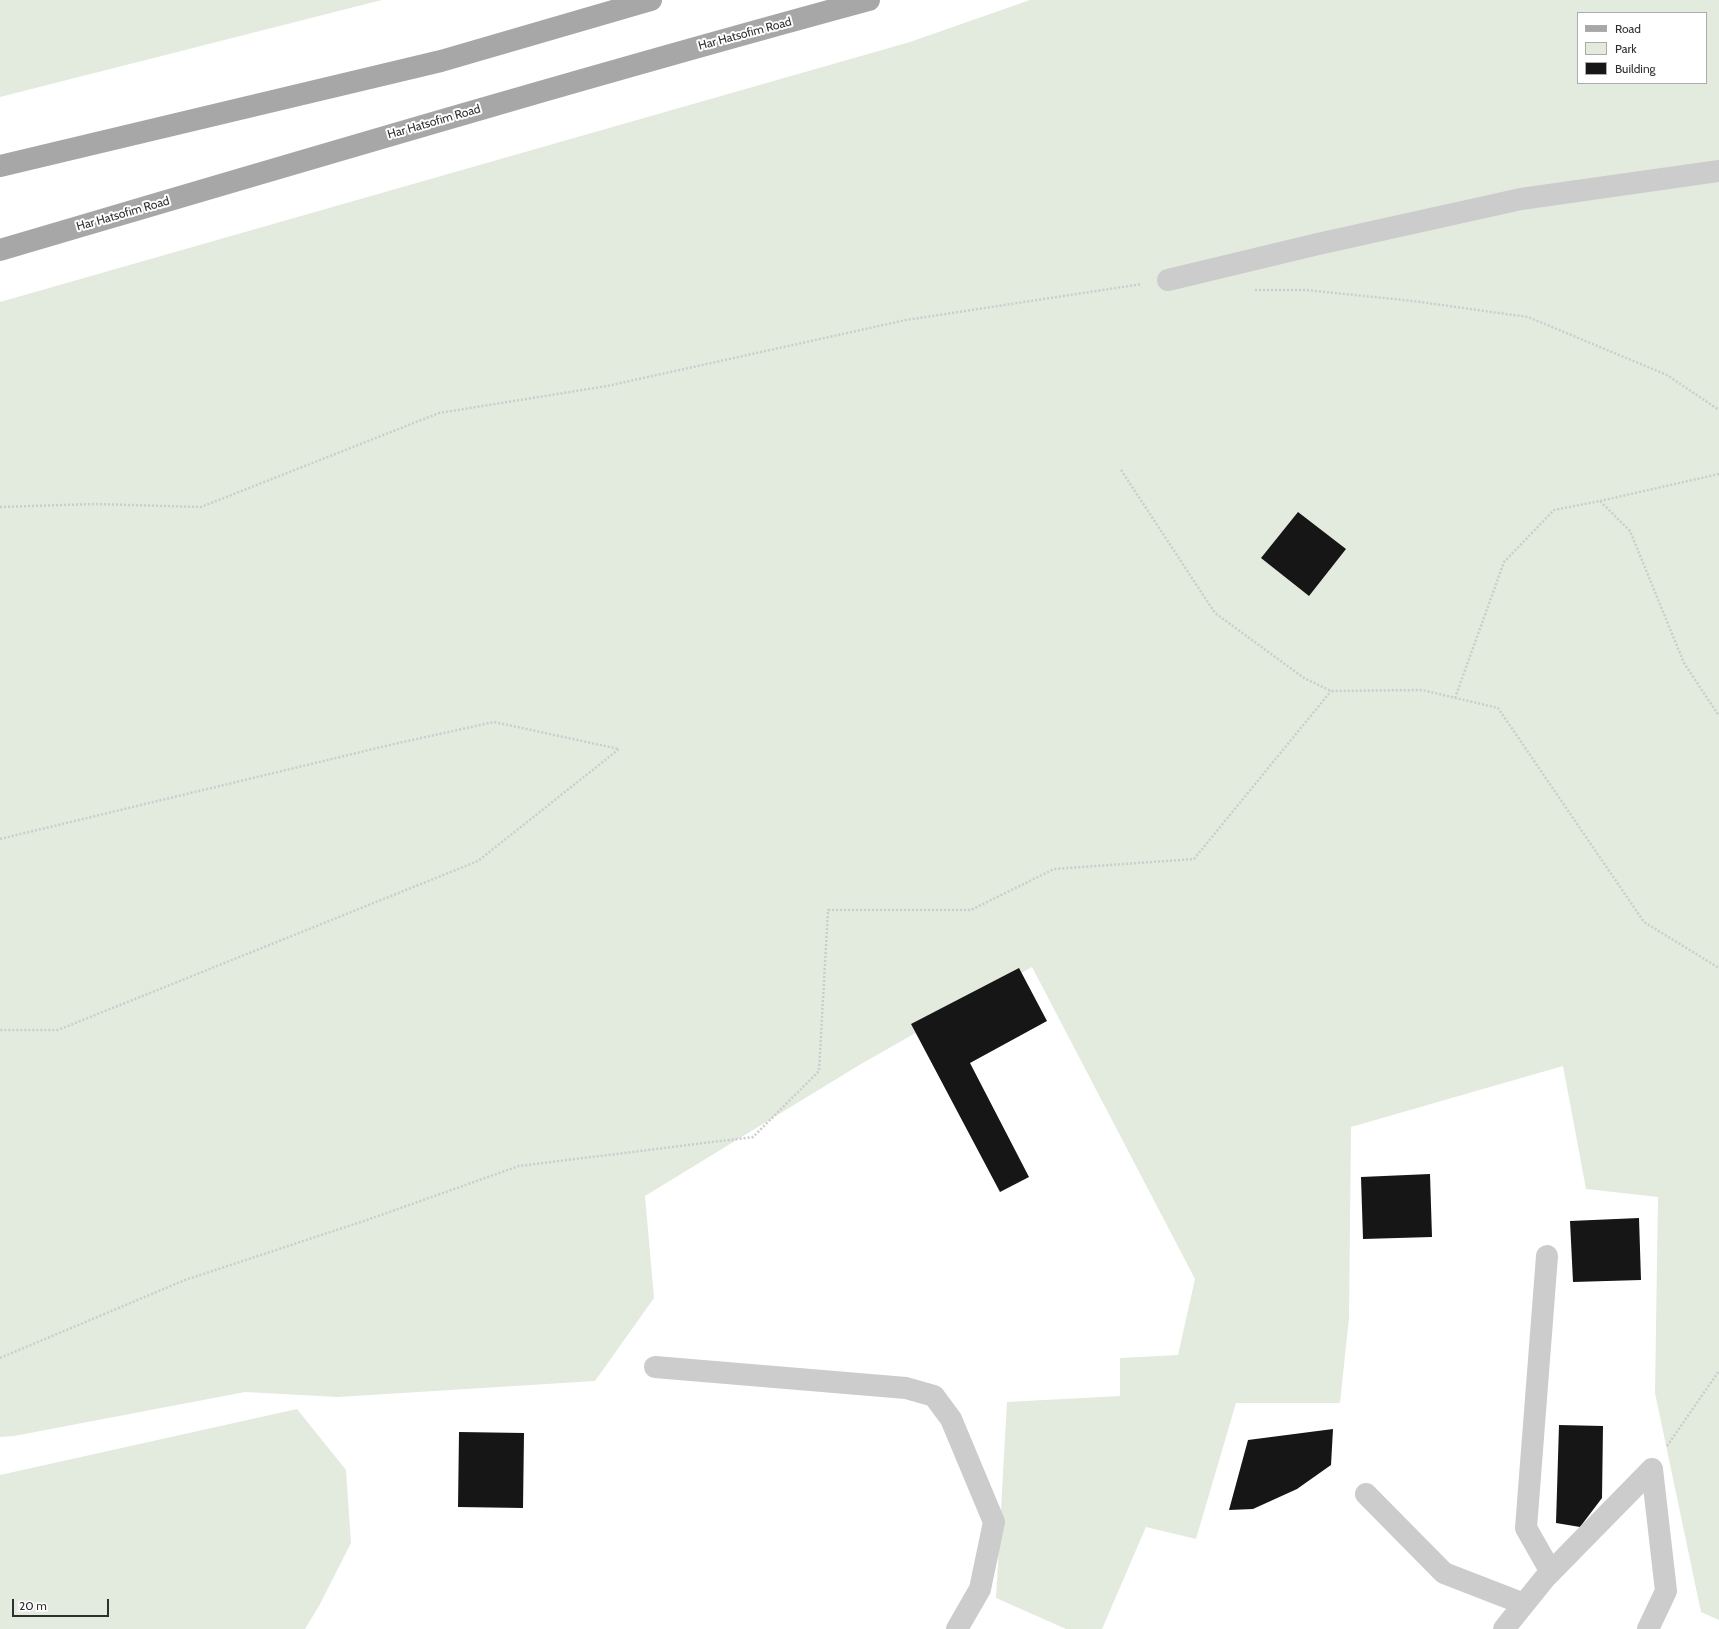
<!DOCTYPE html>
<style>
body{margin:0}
#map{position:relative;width:1719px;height:1629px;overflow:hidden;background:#fff;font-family:Cabin,sans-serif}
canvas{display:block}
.legend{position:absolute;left:1577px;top:12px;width:130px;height:72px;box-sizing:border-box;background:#fff;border:1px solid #acacac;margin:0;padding:5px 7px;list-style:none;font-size:12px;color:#2f2f2f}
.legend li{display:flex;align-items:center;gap:8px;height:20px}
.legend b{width:20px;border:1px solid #acacac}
.scale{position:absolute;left:12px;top:1599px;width:97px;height:18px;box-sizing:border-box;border:2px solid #2f2f2f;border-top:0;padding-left:5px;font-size:12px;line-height:14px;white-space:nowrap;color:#2f2f2f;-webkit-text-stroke:3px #fff;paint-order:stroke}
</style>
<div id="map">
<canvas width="1719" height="1629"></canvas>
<ul class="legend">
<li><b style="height:5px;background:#a7a7a7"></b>Road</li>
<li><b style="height:11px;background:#e3ebdf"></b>Park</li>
<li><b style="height:11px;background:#161616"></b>Building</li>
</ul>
<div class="scale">20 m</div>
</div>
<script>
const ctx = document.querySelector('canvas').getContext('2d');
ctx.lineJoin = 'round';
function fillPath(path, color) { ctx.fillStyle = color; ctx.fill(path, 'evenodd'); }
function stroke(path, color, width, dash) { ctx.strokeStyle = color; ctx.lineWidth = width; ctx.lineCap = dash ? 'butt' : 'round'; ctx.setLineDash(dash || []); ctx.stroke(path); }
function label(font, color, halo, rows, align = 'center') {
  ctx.font = font + ' Cabin,sans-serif'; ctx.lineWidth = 4; ctx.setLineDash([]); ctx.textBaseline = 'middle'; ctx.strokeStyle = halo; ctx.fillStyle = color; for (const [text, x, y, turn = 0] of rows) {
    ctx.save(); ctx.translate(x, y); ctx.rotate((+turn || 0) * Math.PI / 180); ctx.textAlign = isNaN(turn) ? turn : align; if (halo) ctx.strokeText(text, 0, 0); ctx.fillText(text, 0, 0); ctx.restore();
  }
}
fillPath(new Path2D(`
 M0 0H382L0 97Z
 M1030 0H1719V1620L1701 1612 1655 1393 1658 1197 1586 1189 1563 1066 1351 1127 1349 1318 1340 1403H1236L1196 1539 1146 1527 1102 1629H1066L996 1598 1007 1402 1120 1396V1358L1178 1355 1195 1279 1032 967 861 1064 645 1196 654 1298 595 1381 338 1397 245 1392 14 1436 0 1437V302L910 42ZM1578 13H1706V83H1578Z
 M297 1409 346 1470 351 1543 319 1606 305 1629H0V1475Z`), '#e3ebdf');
fillPath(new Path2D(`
 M1298 512 1346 549 1309 596 1261 558Z
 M1019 968 1047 1021 970 1063 1029 1177 1000 1192 911 1024Z
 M1430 1174 1432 1237 1363 1239 1361 1177Z
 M1639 1218 1641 1280 1573 1282 1570 1221Z
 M1559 1425 1603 1426 1602 1498 1580 1527 1556 1523Z
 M1333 1429 1331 1465 1297 1489 1253 1509 1229 1510 1248 1440Z
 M459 1432 524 1433 523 1508 458 1507Z`), '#161616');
stroke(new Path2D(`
 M1255 290H1306L1413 301 1528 317 1667 375 1719 410
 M1121 470 1215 613 1304 678 1331 691 1422 690 1498 708 1644 922 1719 968
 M1600 501 1719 474
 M0 507 95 504 201 507 439 413 607 386 906 320 1142 284
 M1455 698 1504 562 1554 510 1600 501 1630 531 1684 663 1719 716
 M0 839 394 744 494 722 619 749 478 861 58 1030H0
 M0 1358 185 1280 364 1221 519 1166 753 1137 819 1071 828 910H971L1054 869 1194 859 1331 691
 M1667 1446 1719 1371`), '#ccc', 2.5, [2, 2]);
stroke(new Path2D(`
 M1168 280 1318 244 1521 199 1719 171
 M1547 1256 1526 1528 1551 1572
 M655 1367 906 1388 934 1396 951 1419 994 1522 980 1589 957 1629
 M1366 1494 1444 1573 1524 1604
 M1504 1629 1545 1578 1652 1469
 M1648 1629 1666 1591 1652 1469`), '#ccc', 22);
stroke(new Path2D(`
 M0 166 441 61 651 0
 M0 250C289 165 578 79 869 0`), '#a7a7a7', 22);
label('12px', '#2f2f2f', '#fff', [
 ["Har Hatsofim Road",745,34,-15],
 ["Har Hatsofim Road",434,122,-16],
 ["Har Hatsofim Road",123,214,-16]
]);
</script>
